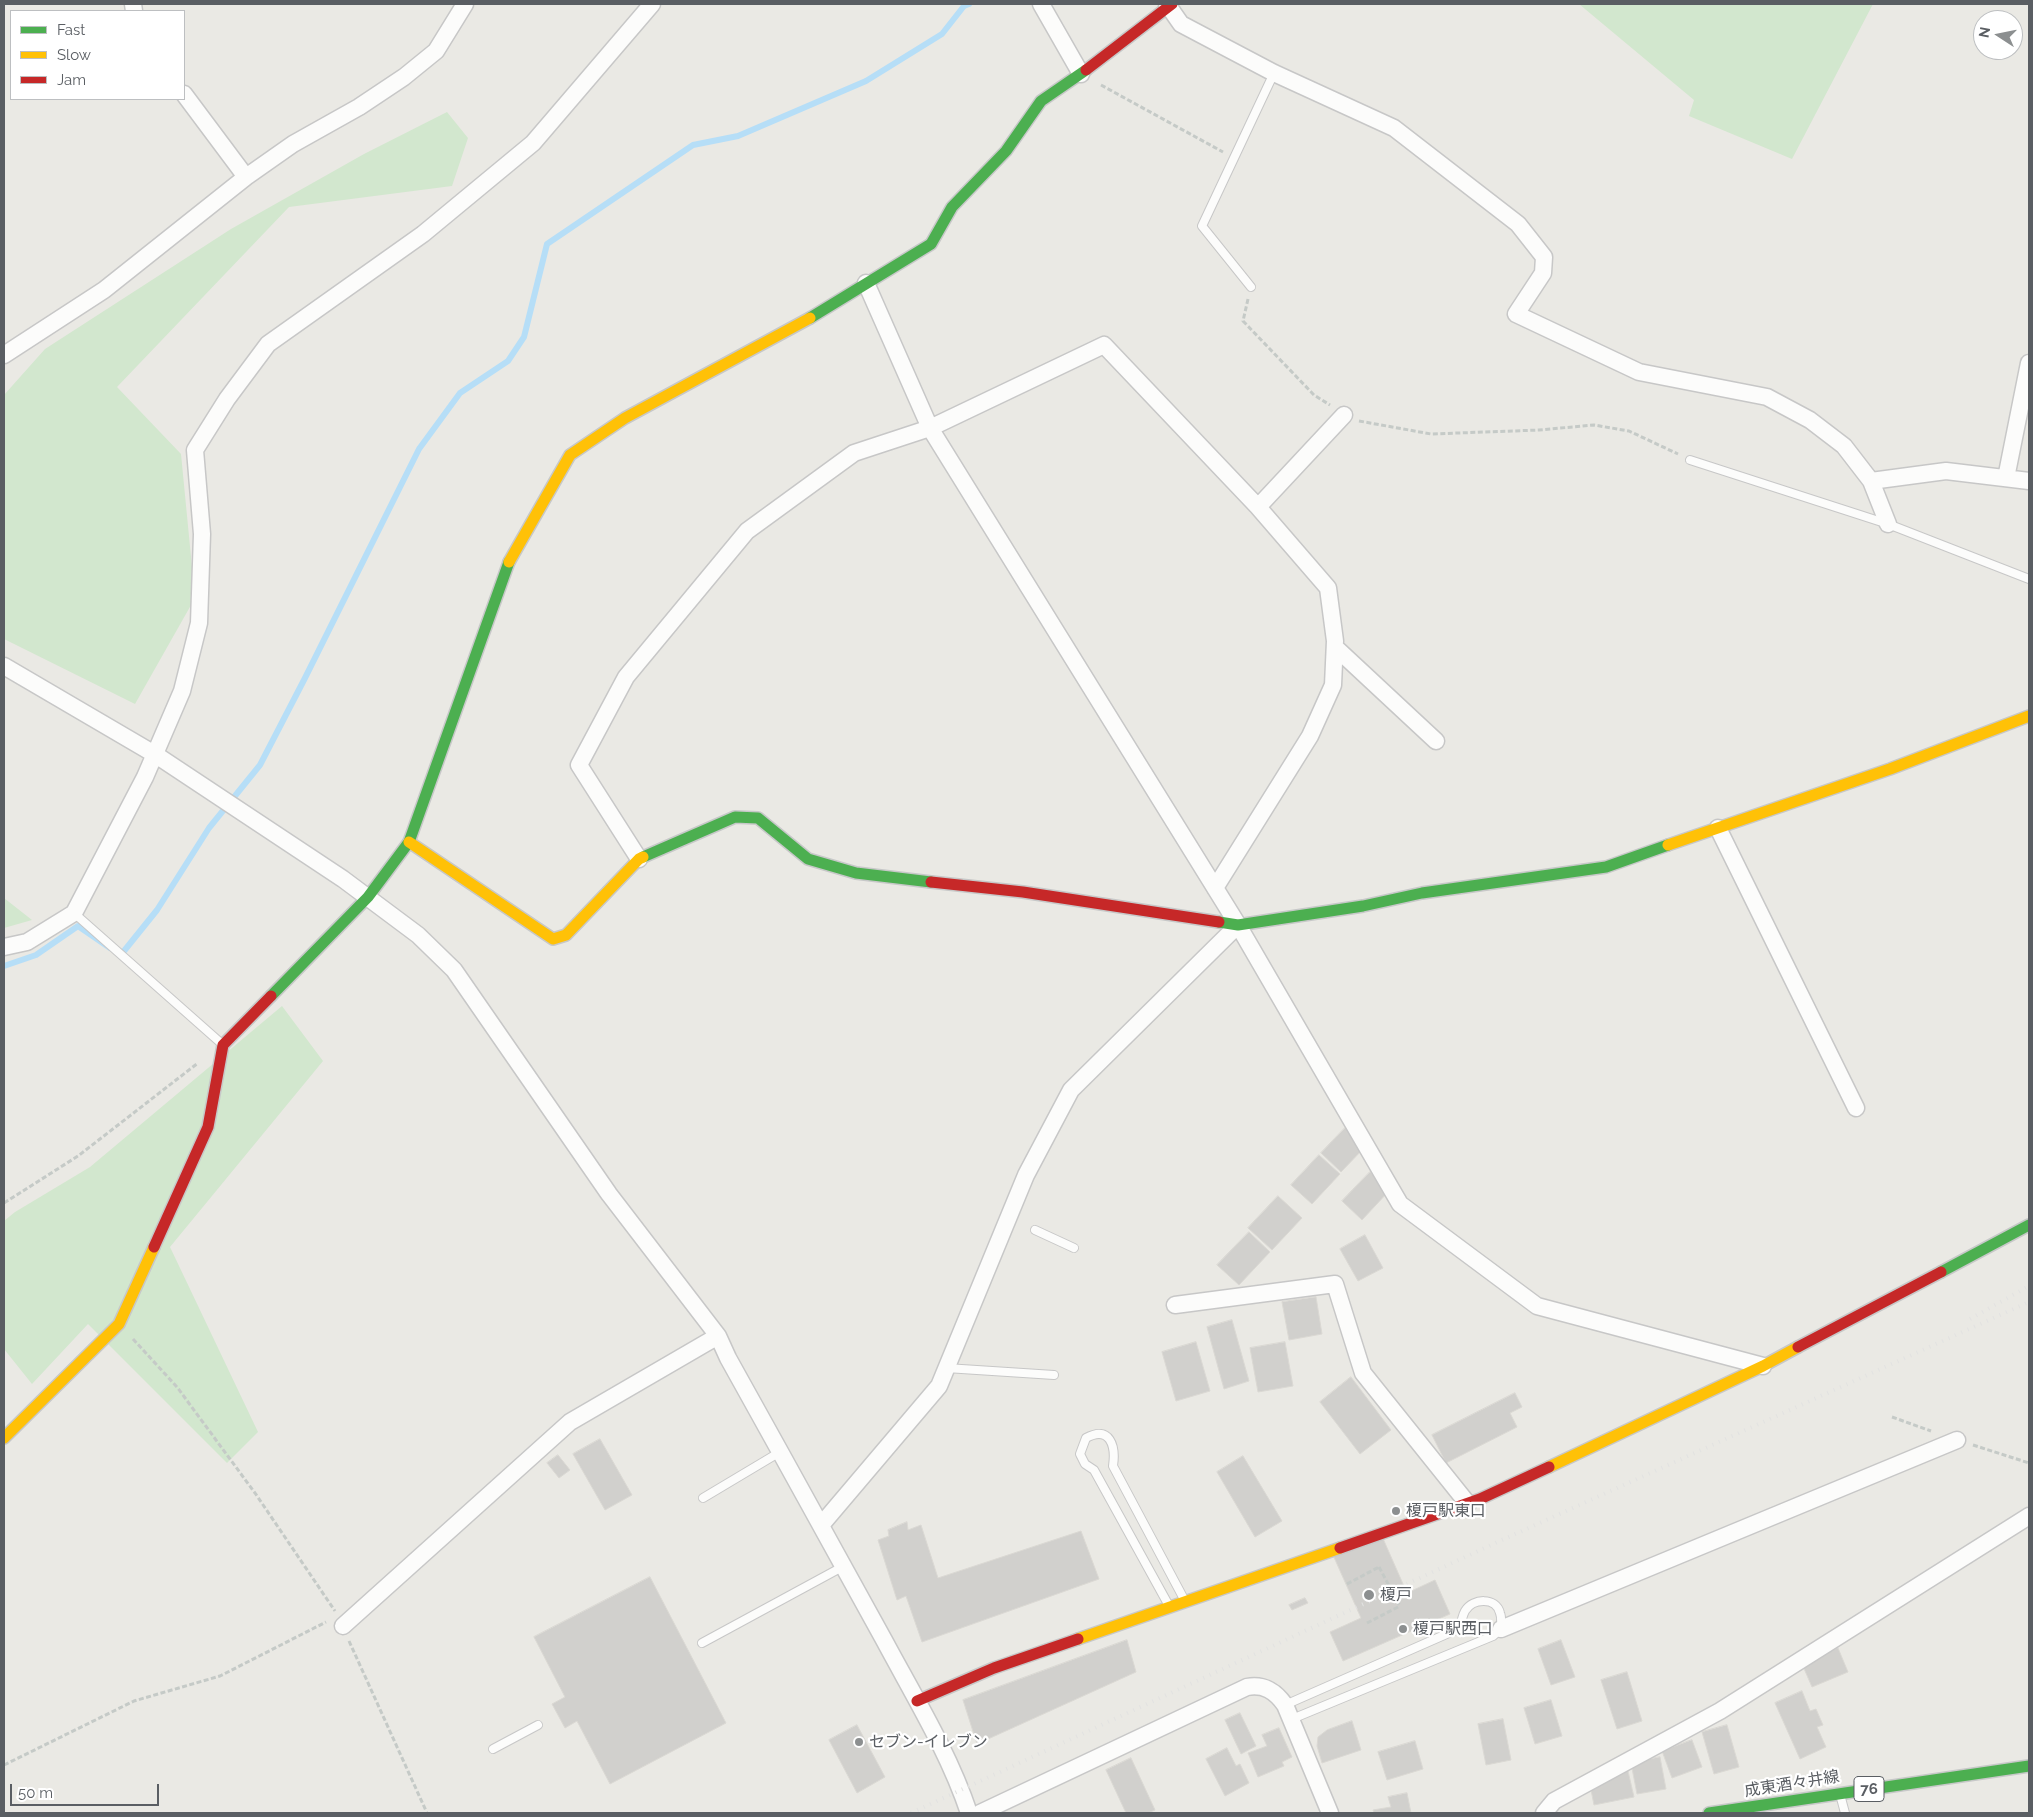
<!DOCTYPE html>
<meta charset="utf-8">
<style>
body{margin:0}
#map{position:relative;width:2033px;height:1817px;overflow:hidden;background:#eae9e4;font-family:Raleway,sans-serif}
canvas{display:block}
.frame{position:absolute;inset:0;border:5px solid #5a5e63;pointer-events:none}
.legend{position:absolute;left:10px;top:10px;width:175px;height:90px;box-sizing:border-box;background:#fff;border:1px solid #bdbfc1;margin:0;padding:6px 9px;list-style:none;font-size:15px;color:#5a5e63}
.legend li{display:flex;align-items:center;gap:10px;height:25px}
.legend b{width:25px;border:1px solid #bdbfc1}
.north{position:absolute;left:1973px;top:10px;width:50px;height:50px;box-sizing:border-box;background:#fff;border:1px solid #bdbfc1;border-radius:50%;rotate:281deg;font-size:14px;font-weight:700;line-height:20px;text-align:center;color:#5a5e63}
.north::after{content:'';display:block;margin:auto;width:18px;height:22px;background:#8c8f90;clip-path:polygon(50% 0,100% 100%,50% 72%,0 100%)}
.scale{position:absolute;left:10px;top:1784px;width:149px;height:22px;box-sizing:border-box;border:2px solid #5a5e63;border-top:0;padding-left:6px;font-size:15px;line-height:18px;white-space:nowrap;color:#5a5e63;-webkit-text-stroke:4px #fff;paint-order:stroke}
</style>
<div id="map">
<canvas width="2033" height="1817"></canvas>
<div class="frame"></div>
<ul class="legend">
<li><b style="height:6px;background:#4caf50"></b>Fast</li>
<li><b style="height:6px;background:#ffc107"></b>Slow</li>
<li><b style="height:6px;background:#c62828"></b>Jam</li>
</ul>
<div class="north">N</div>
<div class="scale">50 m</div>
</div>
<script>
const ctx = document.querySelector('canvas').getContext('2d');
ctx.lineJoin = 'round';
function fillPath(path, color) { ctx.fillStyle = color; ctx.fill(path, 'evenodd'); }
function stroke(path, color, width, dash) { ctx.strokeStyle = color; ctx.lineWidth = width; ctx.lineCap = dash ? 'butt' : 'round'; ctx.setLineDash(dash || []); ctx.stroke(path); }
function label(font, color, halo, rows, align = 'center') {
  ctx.font = font + ' Raleway,"Noto Sans JP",sans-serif'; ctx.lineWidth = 4.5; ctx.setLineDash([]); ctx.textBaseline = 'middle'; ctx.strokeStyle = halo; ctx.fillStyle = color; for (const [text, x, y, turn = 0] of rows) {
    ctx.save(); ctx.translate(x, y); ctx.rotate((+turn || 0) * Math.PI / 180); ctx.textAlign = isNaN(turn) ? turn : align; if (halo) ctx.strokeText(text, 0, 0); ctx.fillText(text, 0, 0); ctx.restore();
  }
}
fillPath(new Path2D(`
 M1579 4H1873L1792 159 1689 116 1694 100Z
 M447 112 468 138 452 186 289 207 117 387 181 454 195 598 135 704 4 639V395L45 349 231 229 364 154Z
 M4 898 32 920 4 928Z
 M282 1006 323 1061 170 1247 258 1432 227 1463 88 1324 32 1384 4 1349V1221L15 1212 90 1167Z`), '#d2e7ce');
stroke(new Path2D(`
 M120 956 157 910 209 828 260 765 305 678 419 449 460 393 508 361 524 337 547 244 693 145 738 136 866 81 942 34 964 6 969 4
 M4 966 36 955 78 926 110 948`), '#b6def7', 6);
const building = new Path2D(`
 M1345 1128 1365 1147 1341 1172 1321 1153Z
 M1319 1155 1340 1174 1312 1204 1291 1185Z
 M1370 1172 1389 1191 1362 1220 1342 1201Z
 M1278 1196 1302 1218 1272 1250 1248 1228Z
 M1249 1232 1270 1252 1239 1285 1217 1265Z
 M1365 1235 1383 1268 1358 1281 1340 1249Z
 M1316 1297 1322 1334 1289 1340 1282 1302Z
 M1232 1320 1249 1381 1224 1389 1207 1327Z
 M1196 1342 1210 1391 1176 1401 1162 1352Z
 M1285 1342 1293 1386 1258 1392 1250 1348Z
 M1351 1377 1391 1430 1360 1454 1320 1402Z
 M1515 1393 1522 1407 1510 1413 1517 1427 1446 1463 1432 1435Z
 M600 1439 632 1495 605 1510 573 1454Z
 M558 1455 570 1470 559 1478 547 1463Z
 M1243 1456 1282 1521 1255 1537 1217 1472Z
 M907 1522 908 1530 921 1525 938 1578 1081 1531 1099 1579 922 1642 906 1596 897 1600 878 1540 889 1536 888 1530Z
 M1381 1534 1407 1593 1435 1580 1450 1614 1343 1661 1330 1632 1361 1618 1333 1555Z
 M650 1577 726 1723 610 1784 577 1721 565 1728 552 1704 565 1697 534 1637Z
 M1305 1598 1308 1603 1292 1610 1289 1605Z
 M1127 1640 1136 1672 977 1744 963 1700Z
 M1561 1640 1575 1677 1551 1685 1538 1649Z
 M1838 1648 1848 1672 1812 1687 1802 1664Z
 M1627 1672 1642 1721 1617 1729 1601 1680Z
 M1802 1691 1810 1711 1816 1709 1823 1725 1817 1727 1826 1747 1800 1759 1775 1703Z
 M1551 1700 1562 1736 1535 1744 1524 1708Z
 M1240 1713 1256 1746 1241 1754 1225 1720Z
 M1503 1719 1511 1760 1486 1765 1478 1724Z
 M1352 1721 1361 1750 1322 1763 1317 1746 1318 1737 1327 1730Z
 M857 1725 885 1777 857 1793 829 1740Z
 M1727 1725 1739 1767 1714 1774 1702 1732Z
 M1279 1728 1292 1757 1282 1762 1284 1766 1258 1777 1248 1753 1267 1746 1262 1735Z
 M1692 1740 1702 1767 1672 1778 1662 1751Z
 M1415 1741 1423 1769 1387 1780 1378 1752Z
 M1227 1748 1236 1766 1240 1764 1249 1783 1225 1796 1206 1759Z
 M1660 1757 1666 1789 1637 1794 1631 1763Z
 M1131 1758 1155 1810 1148 1813H1126L1106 1770Z
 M1628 1771 1634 1797 1594 1805 1590 1785 1610 1775Z
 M1407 1793 1411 1813H1374L1373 1810 1391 1807 1388 1797Z`);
fillPath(building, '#d1d0cd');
stroke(building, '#dad8d3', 1);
const lane = new Path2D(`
 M1251 287 1202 226 1274 73
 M1690 460 1888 524 2029 579
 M74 913 222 1044
 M1035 1230 1074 1248
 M946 1368 1054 1375
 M703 1498 780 1452
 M1168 1604 1094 1470 1085 1464 1080 1454 1086 1438C1110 1425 1116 1446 1113 1466L1185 1601
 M702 1643 844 1566
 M1285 1705 1458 1629C1462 1623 1462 1616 1465 1611 1473 1598 1496 1597 1500 1613 1502 1618 1501 1624 1501 1629L1493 1636 1292 1719
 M493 1749 538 1725
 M1841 1798 1845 1813`);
const street = new Path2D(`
 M133 4 134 11
 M1041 4 1081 74
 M1167 4 1181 24 1274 73 1394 128 1518 224 1544 257 1543 273 1516 314 1639 372 1767 397 1810 420 1844 446 1871 481 1888 524
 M184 94 246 177
 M866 283 930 428 1238 925 1400 1204 1537 1306 1763 1366
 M4 355 104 290 246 177 293 144 359 107 404 77 436 51 465 4
 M2006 478 2029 363
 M1871 481 1946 471 2029 481
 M1335 647 1436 741
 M4 666 156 755 343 879 418 935 454 970 609 1194 718 1336 728 1358C780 1452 833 1546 884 1640 914 1696 949 1753 969 1813
 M1718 828 1856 1108
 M639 859 579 765 626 677 747 531 854 453 930 428 1104 345 1258 507
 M1215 888 1310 736 1333 685 1335 641 1328 588 1258 507 1344 415
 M4 947 27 942 74 913 145 777 182 691 199 623 202 534 195 450 227 399 268 344 423 234 533 143 652 4
 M1175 1305 1335 1284 1363 1373 1468 1504
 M822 1524 939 1386 1026 1175 1071 1090 1238 925
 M343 1626 570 1422 718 1336
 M1501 1629 1957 1440
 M980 1813 1247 1687C1264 1684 1275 1691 1285 1705L1330 1813
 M1544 1813 1554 1801 1720 1711 2029 1516`);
const fast = new Path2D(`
 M810 318 931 244 952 207 1006 151 1041 101 1086 70
 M643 857 735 817 758 818 808 859 856 873 931 882
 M1219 922 1238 925 1363 906 1422 893 1606 867 1668 845
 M271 996 368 897 409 842 509 562
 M1941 1272 2029 1225
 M1709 1813 2029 1766`);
const slow = new Path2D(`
 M509 562 570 455 625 418 810 318
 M409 842 553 939 566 935 639 859 643 857
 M1668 845 1890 769 2029 716
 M4 1438 119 1324 154 1247
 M1549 1467 1763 1366 1798 1347
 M1078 1639 1340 1548`);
const jam = new Path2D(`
 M1086 70 1172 4
 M931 882 1023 892 1219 922
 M154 1247 208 1127 223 1045 271 996
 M1798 1347 1941 1272
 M1340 1548 1480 1499 1549 1467
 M917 1701 994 1668 1078 1639`);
stroke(lane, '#c7c7c7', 10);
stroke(street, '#c7c7c7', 19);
stroke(fast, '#c7c8c8', 14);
stroke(slow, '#c7c8c8', 14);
stroke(jam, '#c7c8c8', 14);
stroke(new Path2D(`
 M1101 85 1223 152
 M1248 299 1243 321 1314 395 1330 405
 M1359 421 1431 434 1539 430 1594 425 1629 431 1678 454
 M4 1203 78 1156 198 1063
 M133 1339 177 1387 255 1493 335 1611
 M1892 1417 1931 1431
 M1973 1445 2029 1463
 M1347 1584 1379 1567
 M1367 1623 1400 1606
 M349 1641 427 1813
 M4 1765 134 1701 220 1676 326 1622`), '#c5cac7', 3, [5, 2.5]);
stroke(lane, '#fcfcfb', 8);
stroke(street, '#fcfcfb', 16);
stroke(fast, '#4caf50', 11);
stroke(slow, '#ffc107', 11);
stroke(jam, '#c62828', 11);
stroke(new Path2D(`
 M1970 1319 2029 1286
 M911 1813 1502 1540 2029 1302`), '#e2e2e1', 4, [1, 6]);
stroke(new Path2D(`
 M1379 1567 1400 1606`), '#c5cac7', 3, [5, 2.5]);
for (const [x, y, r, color] of [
 [1396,1511,5,"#8c8f90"],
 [1369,1595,6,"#8c8f90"],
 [1403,1629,5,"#8c8f90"],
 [859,1742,5,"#8c8f90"]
]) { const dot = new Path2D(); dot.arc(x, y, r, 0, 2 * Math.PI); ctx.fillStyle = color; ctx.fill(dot); stroke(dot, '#fff', 2); }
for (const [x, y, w] of [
 [1869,1789,30]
]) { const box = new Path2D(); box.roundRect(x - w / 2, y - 12.5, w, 25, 4); ctx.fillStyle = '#fff'; ctx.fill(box); stroke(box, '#5a5e63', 1); }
label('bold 15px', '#5a5e63', null, [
 ["76",1869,1789]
]);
label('16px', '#5a5e63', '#fff', [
 ["榎戸駅東口",1406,1511],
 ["榎戸",1380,1595],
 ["榎戸駅西口",1413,1629],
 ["セブン-イレブン",869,1742]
], 'left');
label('16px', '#5a5e63', '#fff', [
 ["成東酒々井線",1792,1784,-9]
]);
</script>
